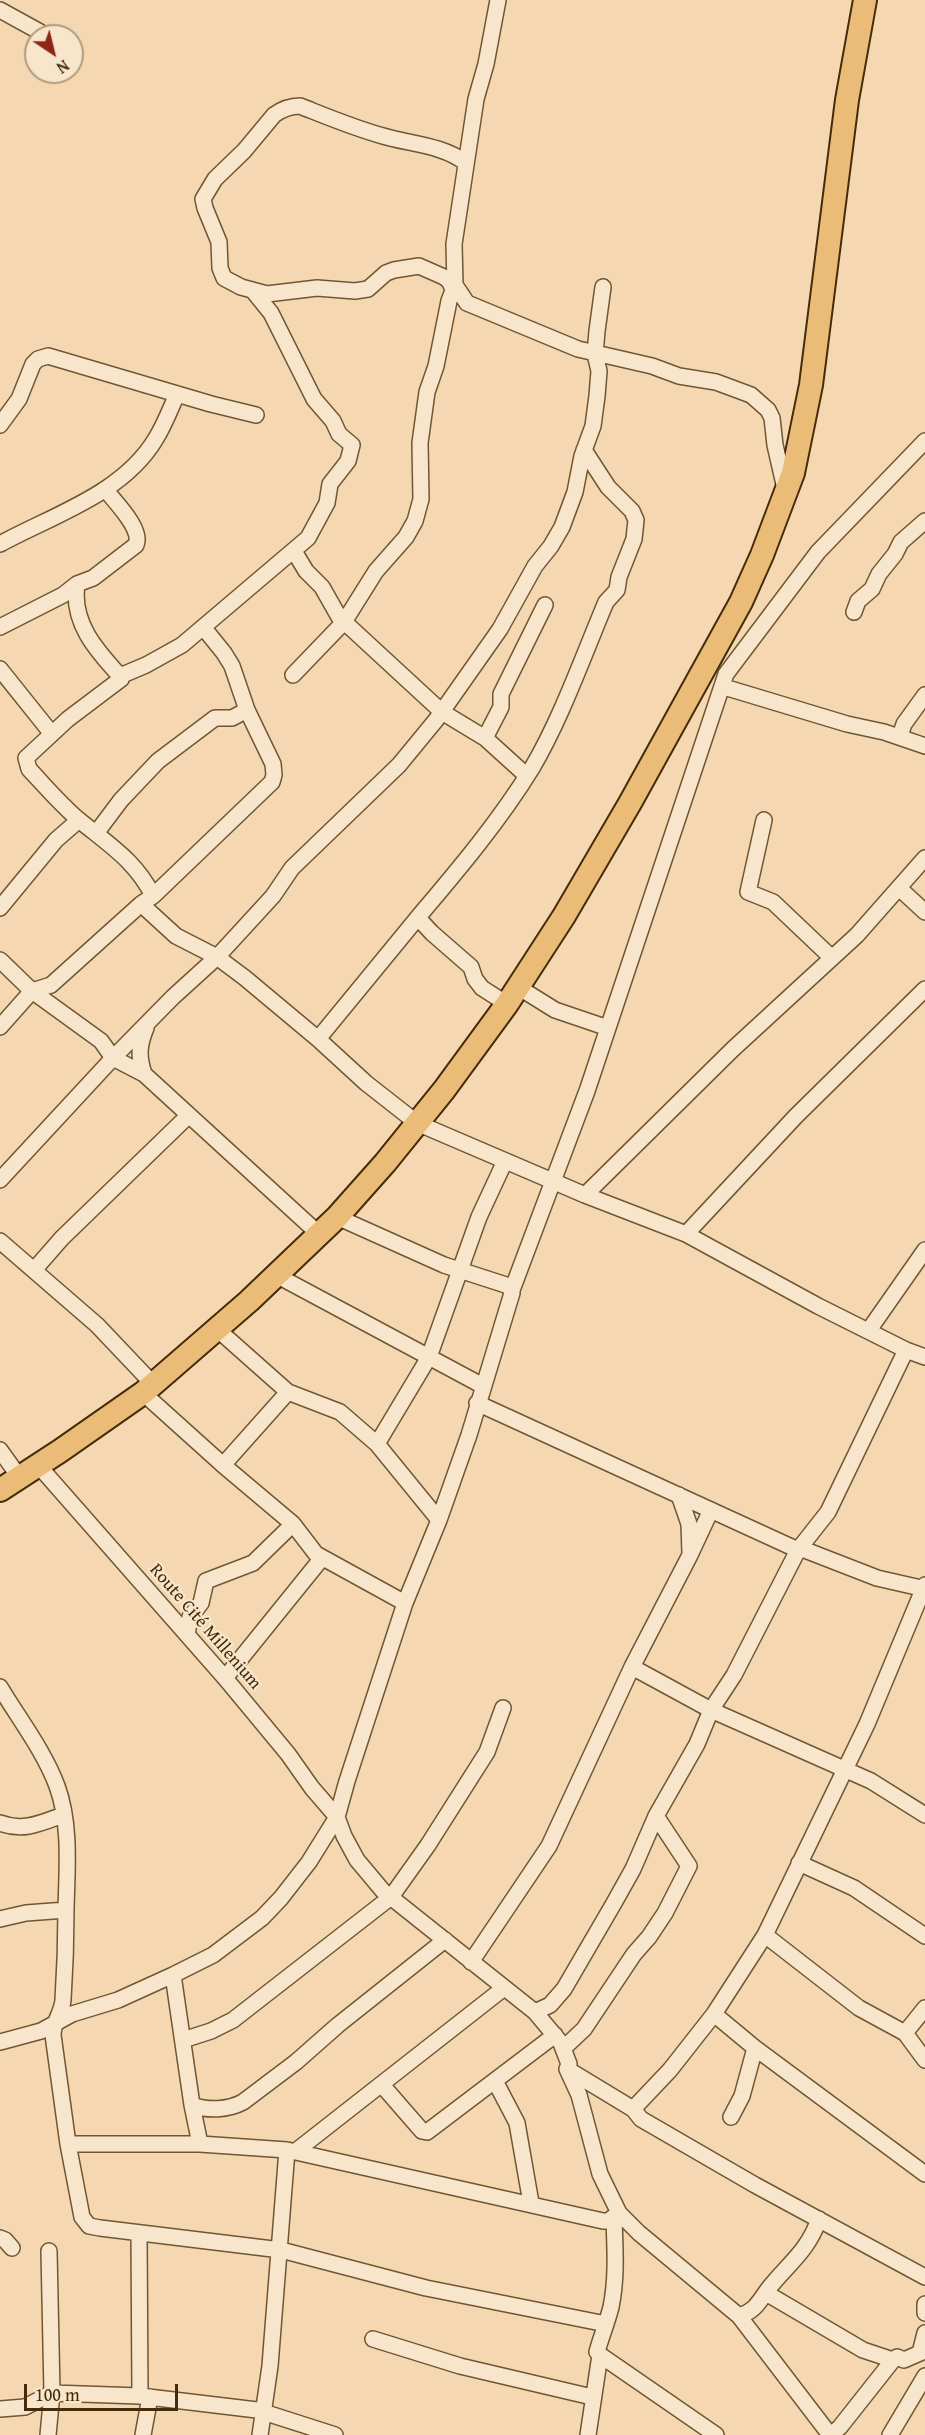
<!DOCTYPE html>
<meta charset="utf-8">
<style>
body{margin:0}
#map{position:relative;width:925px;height:2435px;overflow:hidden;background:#f5d8b1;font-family:"Gentium Book Plus",serif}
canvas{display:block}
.north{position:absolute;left:24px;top:24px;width:60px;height:60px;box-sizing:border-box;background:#f8e6cc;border:2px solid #b09b7e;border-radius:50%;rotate:145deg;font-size:16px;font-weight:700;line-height:24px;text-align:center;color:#442b09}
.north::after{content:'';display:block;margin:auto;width:21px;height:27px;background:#8f2418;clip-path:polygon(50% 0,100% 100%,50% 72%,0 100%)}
.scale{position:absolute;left:24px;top:2384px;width:154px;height:27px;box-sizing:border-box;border:3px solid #442b09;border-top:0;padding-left:8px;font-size:18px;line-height:21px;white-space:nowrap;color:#442b09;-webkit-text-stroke:4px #f8e6cc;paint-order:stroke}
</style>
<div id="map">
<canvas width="925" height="2435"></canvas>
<div class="north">N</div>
<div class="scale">100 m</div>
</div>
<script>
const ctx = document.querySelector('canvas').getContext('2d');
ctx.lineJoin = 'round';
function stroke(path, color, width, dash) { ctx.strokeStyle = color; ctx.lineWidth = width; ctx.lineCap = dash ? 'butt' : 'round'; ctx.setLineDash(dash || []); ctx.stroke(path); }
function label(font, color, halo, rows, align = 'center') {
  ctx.font = font + ' "Gentium Book Plus",serif'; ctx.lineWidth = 4.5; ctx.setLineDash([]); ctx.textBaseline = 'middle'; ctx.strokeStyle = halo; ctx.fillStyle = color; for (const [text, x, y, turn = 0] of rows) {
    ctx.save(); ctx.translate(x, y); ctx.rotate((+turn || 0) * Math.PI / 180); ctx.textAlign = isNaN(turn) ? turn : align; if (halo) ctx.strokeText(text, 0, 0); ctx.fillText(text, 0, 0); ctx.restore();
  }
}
const minor = new Path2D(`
 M498 0 486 64 476 99 454 244 455 285 467 303 578 349 652 366 679 376 716 382 751 395 768 410 772 418 775 445 786 493
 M0 10 40 32
 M453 289 449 281 444 277 419 266 394 270 386 273 368 289 355 291 317 288 267 294 241 287 224 278 220 268 219 242 205 208 203 199 215 179 244 151 274 115C282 109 290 106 300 106 328 117 354 128 383 136 410 144 443 145 466 163
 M0 425 19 399 33 364 38 359 48 356 211 404 256 415
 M0 544C53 515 122 494 155 440 164 426 170 410 177 394
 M294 551 306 571 322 587 339 617 442 712 485 738 527 776
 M77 584C71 622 96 650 120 676
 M854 612 858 601 872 589 879 574 895 554 901 542 925 521
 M0 627 63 595 77 584 93 578 136 545C143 529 115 502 105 489
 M0 669 52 734
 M293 675 344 622 376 571 406 537 415 521 421 499 420 443 427 392 436 366 449 301 455 285
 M724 687 847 724 884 732 925 746
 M900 736 904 724 925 695
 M485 738 501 707V694L545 605
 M764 820 748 892 773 902 832 958
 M97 832 121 800 158 761 215 718H232L247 710
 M899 888 925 912
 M153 896C136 861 108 844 79 820 61 805 45 786 29 769L26 758 68 719 121 679 120 676 146 665 182 645 308 538 327 503 330 484 348 461 352 445 339 434 333 421 314 399 271 313 254 292
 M141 904 176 936 217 957 245 978 318 1039 366 1083 417 1123 585 1195 686 1234 818 1306 906 1350 925 1357
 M0 908 56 840 79 820
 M418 918 432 933 471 967 475 979 482 988 507 1004
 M0 960 32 991 101 1041 113 1058 144 1074 320 1235
 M518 987 555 1010 608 1028
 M0 1027 32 991 51 985 141 904 153 896 272 782 274 775 273 764 247 710 232 666 224 653 203 627
 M318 1039C352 998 385 957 419 916 459 869 500 820 532 768 561 719 584 654 606 602L617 590 619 577 634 539 636 520 632 511 608 487 584 450
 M144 1074C138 1056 139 1045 146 1028
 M0 1180 113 1058 173 997 217 957 273 896 292 868 399 765 436 720 500 629 535 566 551 546 562 527 575 492 582 456 593 426 597 396 599 371 595 354 597 331 603 287
 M585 1195 733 1049 857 935 925 858
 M337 1217 444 1265 509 1286 512 1293 469 1435 439 1520 405 1603 347 1781 337 1817 344 1836 357 1860 383 1891 535 2012 561 2043 569 2064 567 2069 579 2095 600 2174 619 2213 639 2233 739 2316 830 2435
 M686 1234 796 1116 925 989
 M0 1241 97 1325 153 1384
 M34 1270 62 1238 189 1115
 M276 1275 483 1386
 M512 1290 587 1091 726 674 818 552 925 441
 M217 1329 288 1392 340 1412 377 1444 439 1520
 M869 1330 925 1250
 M143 1393 223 1465 293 1524 316 1554 405 1603
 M477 1403 798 1550H805L877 1578 925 1589
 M377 1444 429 1357 479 1217 505 1161
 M0 1450 20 1478
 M223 1465 288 1392
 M679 1495 689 1524 690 1553
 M187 1635 190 1617 201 1603 206 1581 253 1563 293 1524
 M632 1667 711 1710 871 1781 925 1815
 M225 1678 322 1558
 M0 1687C19 1719 44 1751 57 1786 71 1824 67 1869 66 1909 66 1939 65 1970 63 2000 62 2013 53 2022 53 2035L68 2144 82 2217 89 2226 100 2228 281 2250 426 2288 606 2324
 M0 1823C23 1832 41 1823 63 1815
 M799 1863 854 1888 925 1936
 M0 1919 26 1913 66 1910
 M765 1935 859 2008 905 2033 925 2060
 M471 1962 549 1846 632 1667 690 1555 711 1510
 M173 1975 192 2105 200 2144
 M535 2012 550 2005 564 1989 614 1903 633 1869 656 1816 697 1744 711 1710 734 1675 798 1550 828 1512 906 1350
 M714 2014 755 2048 925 2174
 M905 2033 925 2008
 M183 2040 211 2031 233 2020 391 1897 428 1845 487 1752 503 1708
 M0 2042 41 2031 72 2014 118 2000 173 1975 213 1955 262 1918 281 1898 309 1862 337 1817 312 1788 288 1754 225 1678 38 1465
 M561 2043 567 2045 584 2029 634 1954 649 1937 665 1913 689 1866 656 1816
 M567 2069 633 2109 641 2119 755 2185 925 2277
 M495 2081 517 2123 531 2203
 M382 2085 422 2131 427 2132 555 2035
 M192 2105C208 2111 228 2110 243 2102L296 2062 338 2025 445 1940
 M633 2109 670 2070 714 2014 765 1935 867 1724 925 1585
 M731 2117 742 2096 755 2048
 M68 2144H200L287 2150 603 2221H608L619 2213
 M296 2151 504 1988
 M139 2233 140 2396
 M0 2238 5 2240 12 2248
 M766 2293 863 2350 893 2360
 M925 2304V2313
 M739 2316C756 2311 759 2301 769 2288 788 2264 808 2251 819 2219
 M373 2339 460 2366 592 2397
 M600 2355 716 2435
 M0 2409 25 2407 52 2393 140 2396 257 2410 335 2435
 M48 2435 52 2393 49 2251
 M143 2435 150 2397
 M260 2435 270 2366 287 2150
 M588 2435 600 2355 597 2352C601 2337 607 2323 611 2307 617 2278 615 2248 614 2219
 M831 2435 840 2427 893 2360 897 2357 904 2360 920 2353 925 2333
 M890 2435 925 2376`);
const highway = new Path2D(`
 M0 1490 60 1451 143 1393 249 1301 337 1217 385 1163 444 1090 507 1004 564 916 630 803 741 602 762 555 793 473 811 385 847 100 865 0`);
stroke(minor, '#705633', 18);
stroke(highway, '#442b09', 26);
stroke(minor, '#f8e6cc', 15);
stroke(highway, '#eabc78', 22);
label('18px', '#442b09', '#f8e6cc', [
 ["Route Cité Millenium",205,1627,49]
]);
</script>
